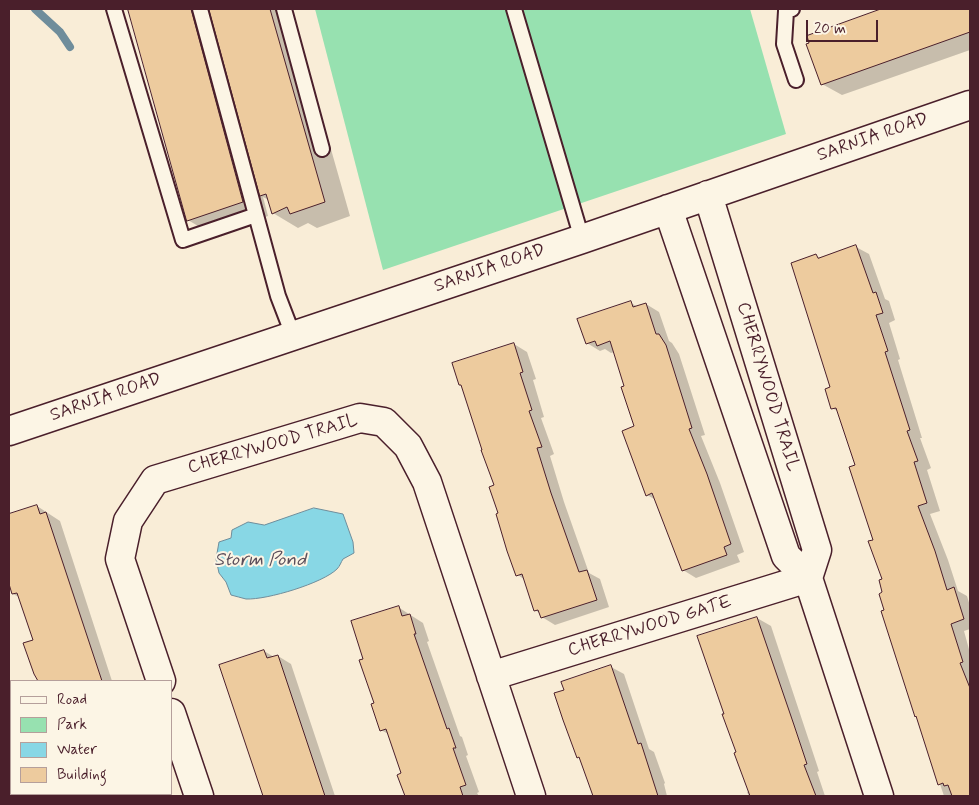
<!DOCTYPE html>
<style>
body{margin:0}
#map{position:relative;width:979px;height:805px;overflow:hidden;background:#f9edd7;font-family:Mynerve,sans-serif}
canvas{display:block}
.frame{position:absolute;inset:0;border:10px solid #4a1f2b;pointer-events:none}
.legend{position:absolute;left:10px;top:680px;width:162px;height:115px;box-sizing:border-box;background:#fcf5e5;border:1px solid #b59f9b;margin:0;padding:6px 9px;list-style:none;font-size:15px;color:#4a1f2b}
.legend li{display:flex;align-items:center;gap:10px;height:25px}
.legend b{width:25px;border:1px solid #b59f9b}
.scale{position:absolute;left:806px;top:20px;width:72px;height:22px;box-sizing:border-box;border:2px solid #4a1f2b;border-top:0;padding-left:6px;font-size:15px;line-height:18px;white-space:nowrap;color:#4a1f2b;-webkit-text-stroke:4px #fcf5e5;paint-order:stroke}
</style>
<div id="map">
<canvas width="979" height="805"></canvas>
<div class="frame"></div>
<ul class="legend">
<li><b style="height:6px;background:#fcf5e5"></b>Road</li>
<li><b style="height:14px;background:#97e1b0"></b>Park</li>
<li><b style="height:14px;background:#88d7e5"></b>Water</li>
<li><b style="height:14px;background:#edcb9e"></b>Building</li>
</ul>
<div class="scale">20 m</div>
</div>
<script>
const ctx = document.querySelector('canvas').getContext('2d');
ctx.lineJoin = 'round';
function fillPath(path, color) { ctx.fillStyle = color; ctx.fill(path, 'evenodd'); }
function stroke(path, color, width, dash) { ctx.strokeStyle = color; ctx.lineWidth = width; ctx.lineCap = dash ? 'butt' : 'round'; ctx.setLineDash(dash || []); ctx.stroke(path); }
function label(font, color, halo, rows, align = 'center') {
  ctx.font = font + ' Mynerve,sans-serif'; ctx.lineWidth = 4; ctx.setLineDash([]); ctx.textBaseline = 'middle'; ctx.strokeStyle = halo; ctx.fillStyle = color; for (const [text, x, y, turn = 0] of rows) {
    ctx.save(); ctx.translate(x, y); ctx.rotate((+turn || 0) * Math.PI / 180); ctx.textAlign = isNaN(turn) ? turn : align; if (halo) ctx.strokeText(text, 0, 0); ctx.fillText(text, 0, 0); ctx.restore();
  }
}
fillPath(new Path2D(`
 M315 9H750L786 134 383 270Z`), '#97e1b0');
const water = new Path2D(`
 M314 508 343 514 353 542 354 553 343 559C341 562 340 566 337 569 323 583 267 600 246 599 241 598 236 596 231 595L226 582 219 573 216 559 219 542 231 538 232 530 248 522 264 525Z`);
fillPath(water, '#88d7e5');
stroke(water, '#6f8d9b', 1);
fillPath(new Path2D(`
 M130 9H291L350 216 317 228 308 223 298 228 273 213 269 200 263 197 268 216 213 235 188 220Z
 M887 9H970V50L842 95 822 84 808 37Z
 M856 247 869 254 885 299 889 301 895 320 889 323 900 359 898 360 922 438H920L931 468 927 470 940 511 930 514 948 560 958 591 967 596 970 606V629L964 631 970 653V796H944L882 611 885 610 884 580 857 465 839 412 832 408 816 256 820 258Z
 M631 303 638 307 646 304 659 312 669 341 672 343 679 354 705 435 701 436 720 483 744 552 737 555 740 562 696 578 683 570 656 500 647 495 636 427 615 352 611 353 605 349 600 351 587 343Z
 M514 344 527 352 536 379 533 380 544 417 541 418 554 454 550 456 564 502 589 573 600 579 609 607 555 625 542 617 541 614 535 610 525 580 518 575 499 514 495 486Z
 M37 506 60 521 112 681H38L25 644 35 640 19 597 13 594 9 579V516Z
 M398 607 423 623 429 641 427 642 460 736 462 737 468 755 466 756 479 792 477 793 479 796H406L399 775 403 774 390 735 381 730 364 660Z
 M757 618 771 626 819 771 817 772 825 796H749L747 792 749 791 725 714Z
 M264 651 274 657 278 656 291 664 335 796H265L255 765Z
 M611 667 624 674 649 749 654 752 665 783 664 784 667 796H594L581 759 578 757 565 690Z
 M69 794H151L152 796H70Z`), '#0003');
stroke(new Path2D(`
 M35 9 60 32 70 47`), '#6f8d9b', 8);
const building = new Path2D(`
 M128 9H191L243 202 187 221Z
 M209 9H270L325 202 290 214 287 207 272 214 266 194 260 196Z
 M881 9H970V32L821 85 806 44 809 43 807 36Z
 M856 245 873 293 876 292 883 313 876 315 888 351 885 352 910 430 907 431 918 461 914 462 927 503 918 506 935 551 947 590 954 587 964 619 951 624 963 662 960 663 970 688V796H952L948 785 944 786 943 783 938 785 916 716 915 717 881 611 884 610 879 594 882 592 879 580 882 579 868 541 873 540 849 467 855 465 836 408 831 409 825 389 830 387 791 263 816 254 818 258Z
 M631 301 633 307 646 303 656 334H659L666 345 692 428 689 429 707 474 731 544 724 547 727 555 682 571 652 493 646 496 622 431 634 426 621 387 624 386 610 341 597 346 595 341 586 344 577 319Z
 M514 343 523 372 520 373 532 410 529 411 542 447 537 448 551 493 579 572 587 570 597 600 541 618 538 610 534 611 522 574 516 576 507 551 496 514 498 513 489 487 494 485 481 450H482L461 385H459L452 363Z
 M37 505 40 514 46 512 102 681H38L34 674 23 643 33 640 17 593 12 594 9 584V514Z
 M399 606 402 616 410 614 416 634H414L447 729 449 728 456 748H453L466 785 460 787 463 796H405L397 775 401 773 386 729 380 731 371 704 374 703 359 660 363 659 351 621Z
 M757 617 794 725 807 764 804 765 816 796H750L734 753 736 752 722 714H724L697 636Z
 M264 650 267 658 278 655 325 796H263L219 665Z
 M611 665 638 744 641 743 658 796H593L579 757 577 758 563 720 554 693 564 690 561 682Z`);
fillPath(building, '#edcb9e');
stroke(building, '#4a1f2b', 1);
const lane = new Path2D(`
 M114 9 183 240 256 215 278 296 293 335
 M200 9 256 215
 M284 9 322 149
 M514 9 582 239
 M792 9 786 11 784 44 796 80`);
const street = new Path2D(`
 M491 676 808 578
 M161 681 120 559 128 521 155 480 360 418 384 422 408 446 427 482 531 796
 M171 713 199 796`);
const secondary = new Path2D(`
 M708 195 817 550 808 578
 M668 209 786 556 808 578 879 796
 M9 431 582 239 970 105`);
stroke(lane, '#4a1f2b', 18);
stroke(street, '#4a1f2b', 31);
stroke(secondary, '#4a1f2b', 31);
stroke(lane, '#fcf5e5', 14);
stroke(street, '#fcf5e5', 28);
stroke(secondary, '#fcf5e5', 28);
label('18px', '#4a1f2b', '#fcf5e5', [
 ["SARNIA ROAD",873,138,-19],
 ["SARNIA ROAD",490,269,-19],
 ["CHERRYWOOD TRAIL",767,387,73],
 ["SARNIA ROAD",106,398,-19],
 ["CHERRYWOOD TRAIL",273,445,-16],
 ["CHERRYWOOD GATE",650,627,-17]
]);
label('italic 19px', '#5a4d5a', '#fcf5e5', [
 ["Storm Pond",260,561]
]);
</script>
